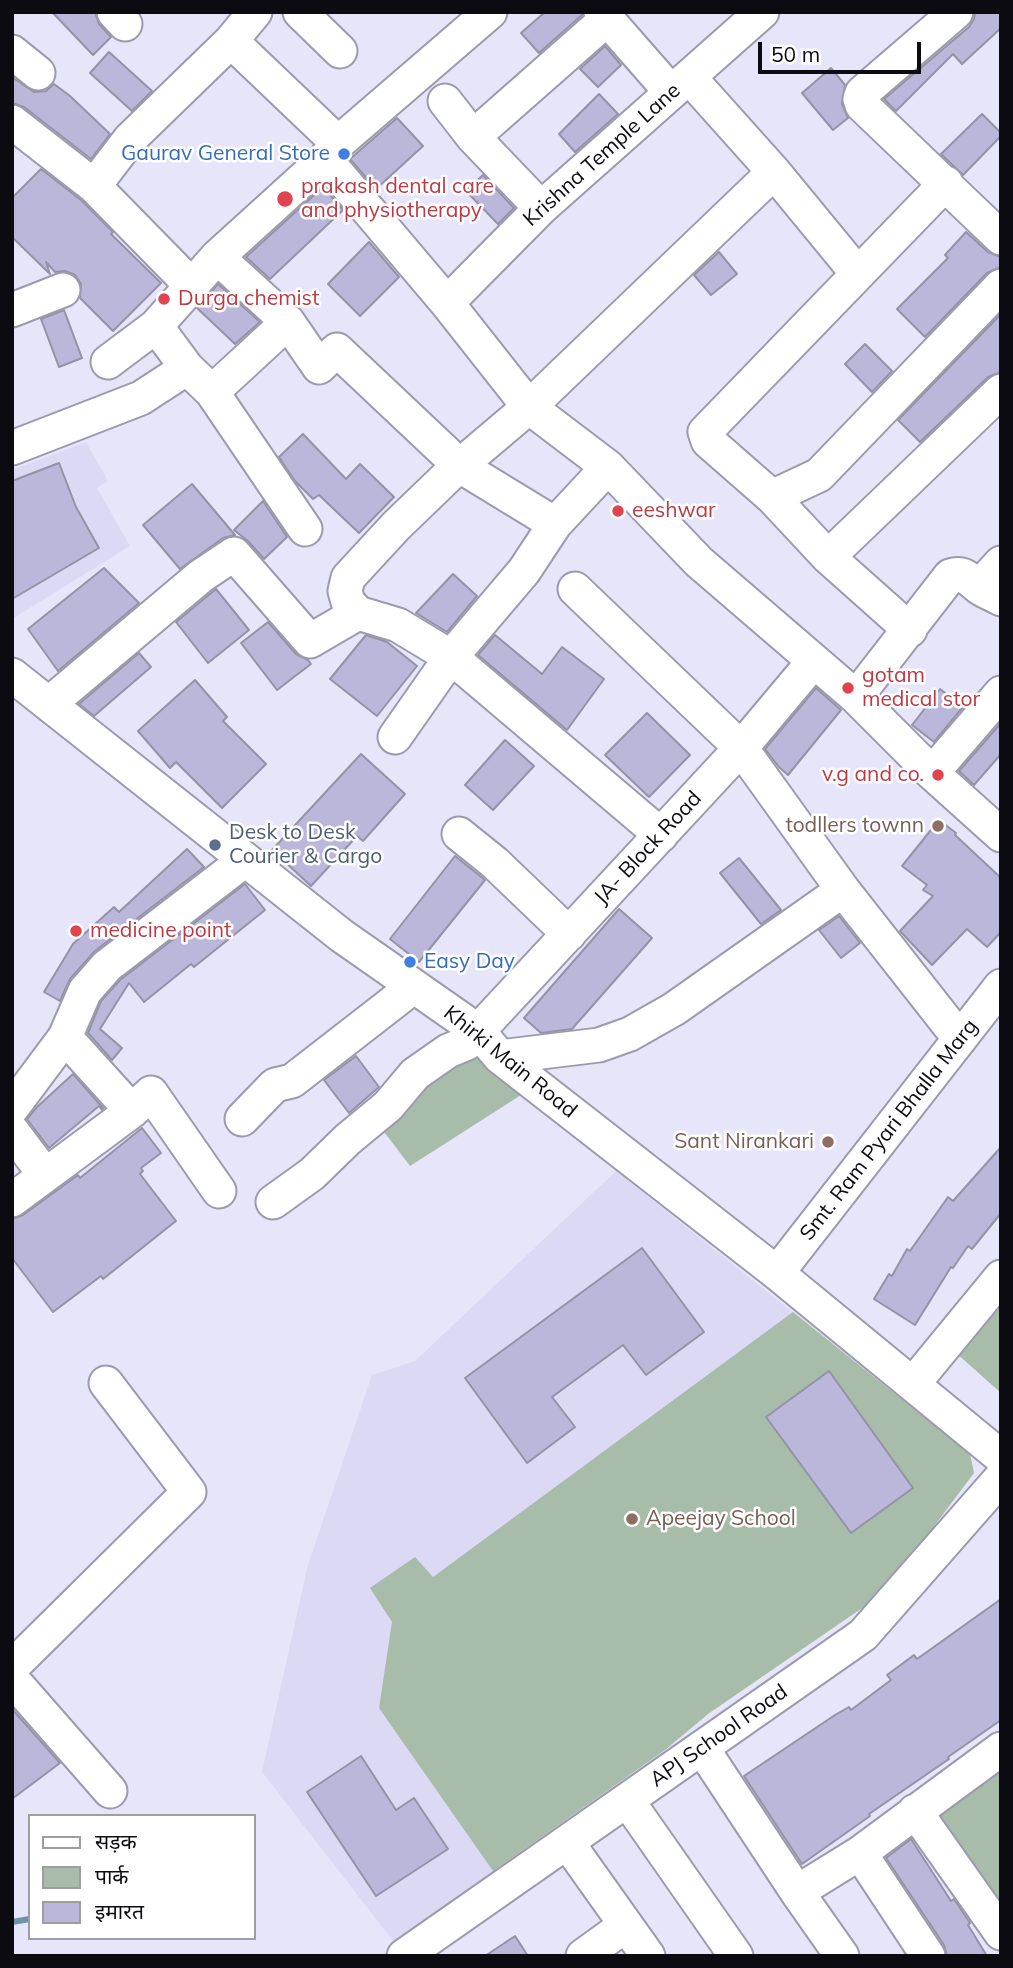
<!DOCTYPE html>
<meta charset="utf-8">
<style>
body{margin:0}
#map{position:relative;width:1013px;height:1968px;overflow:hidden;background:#e7e5fa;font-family:Mulish,"Noto Sans Devanagari",sans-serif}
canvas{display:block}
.frame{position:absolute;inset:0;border:14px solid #0c0b12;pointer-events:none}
.legend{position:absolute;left:28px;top:1814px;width:228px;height:126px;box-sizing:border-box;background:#fff;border:2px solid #9e9da0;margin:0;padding:9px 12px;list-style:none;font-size:21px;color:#0c0b12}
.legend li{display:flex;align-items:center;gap:14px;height:35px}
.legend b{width:35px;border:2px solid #9e9da0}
.scale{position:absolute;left:758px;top:42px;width:163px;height:32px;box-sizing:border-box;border:4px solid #0c0b12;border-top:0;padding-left:9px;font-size:21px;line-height:24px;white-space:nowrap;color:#0c0b12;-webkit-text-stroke:5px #fff;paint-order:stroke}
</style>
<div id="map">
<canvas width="1013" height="1968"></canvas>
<div class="frame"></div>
<ul class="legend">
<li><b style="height:9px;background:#fff"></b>सड़क</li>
<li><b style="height:19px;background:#a7bca9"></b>पार्क</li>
<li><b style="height:19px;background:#bbb7db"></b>इमारत</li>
</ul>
<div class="scale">50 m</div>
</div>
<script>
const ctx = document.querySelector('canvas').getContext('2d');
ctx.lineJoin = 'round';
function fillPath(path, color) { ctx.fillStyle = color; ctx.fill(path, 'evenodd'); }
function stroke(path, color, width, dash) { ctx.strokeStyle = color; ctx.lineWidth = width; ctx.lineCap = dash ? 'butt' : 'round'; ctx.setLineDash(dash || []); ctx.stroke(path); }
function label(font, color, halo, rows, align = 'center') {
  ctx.font = font + ' Mulish,sans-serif'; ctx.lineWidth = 5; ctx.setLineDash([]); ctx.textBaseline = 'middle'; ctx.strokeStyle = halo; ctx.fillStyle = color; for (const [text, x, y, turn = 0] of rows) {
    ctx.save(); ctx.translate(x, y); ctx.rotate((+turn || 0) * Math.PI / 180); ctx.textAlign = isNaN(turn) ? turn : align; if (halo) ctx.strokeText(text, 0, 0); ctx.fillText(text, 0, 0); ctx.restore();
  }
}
fillPath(new Path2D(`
 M86 442 108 481 97 488 130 546 12 619V470Z
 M616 1171 970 1454 974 1473 708 1714 665 1750 394 1942 262 1772 308 1565 372 1375 415 1361Z`), '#dcd9f4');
fillPath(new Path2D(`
 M467 1049 521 1095 410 1166 378 1124Z
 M1001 1291V1393L955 1352Z
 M793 1312 970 1454 974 1473 884 1593 708 1714 665 1750 493 1871 379 1708 392 1622 370 1588 415 1557 433 1577Z
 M1001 1770V1909L935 1815Z`), '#a7bca9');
stroke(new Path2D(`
 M12 1922 30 1919`), '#6f92a7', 6);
const building = new Path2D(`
 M52 12H95L99 24 111 37 93 55Z
 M545 12H582V15L539 53 521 33Z
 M975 12H1001V28L962 64 953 54 896 111 884 99 969 27 974 19Z
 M605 46 621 65 598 87 580 69Z
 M109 52 152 91 132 111 90 73Z
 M831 68 845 85 842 104 848 118 833 130 802 93Z
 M12 77 34 92 46 91 54 84 70 96 110 134 91 159 24 107 12 103Z
 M599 94 618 114 575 152 559 134Z
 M982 114 1001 133V136L963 175 941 154Z
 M397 118 423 146 376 189 350 159Z
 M41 169 81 200 113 232 111 234 161 283 113 331 80 298 81 284 75 275 65 271 55 272 46 262 50 274 12 237V198Z
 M483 175 514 208 498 224 466 191Z
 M323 187 343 210 270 279 246 257Z
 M966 232 988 252 1001 257V267L987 273 925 337 897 309 948 258 945 255Z
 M369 242 399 277 360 316 328 284Z
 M719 252 737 274 711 295 694 275Z
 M218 284 260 322 235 344 197 308Z
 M64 310 82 358 59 367 41 319Z
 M1001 314V372L988 377 920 442 898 420Z
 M865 344 892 371 872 392 845 364Z
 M303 434 346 479 360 464 394 497 359 533 319 495 313 499 295 481 279 457Z
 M59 463 76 507 99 548 12 599V481Z
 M192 484 235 535 223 538 180 569 143 525Z
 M263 501 287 537 264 559 248 541 234 530Z
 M104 568 139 603 58 671 28 629Z
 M453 574 477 596 447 632 416 613Z
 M216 589 249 630 208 663 176 622Z
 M268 622 296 654 308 660 311 664 277 690 241 643Z
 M366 635 387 642 417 666 377 716 330 679Z
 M495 635 542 674 562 647 604 679 567 730 478 655Z
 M139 653 151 667 94 716 79 704Z
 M195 680 227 717 223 721 266 764 222 808 176 762 170 768 138 731Z
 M816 688 841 710 788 775 779 767 765 749Z
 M940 689 963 707 934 742 912 725Z
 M647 713 690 755 649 797 605 755Z
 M1001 723V754L974 785 959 771Z
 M505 740 534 766 493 810 465 785Z
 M361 754 405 794 363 841 357 836 311 886 272 850Z
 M939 820 956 833 955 835 1001 878V932L987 947 967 929 932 965 900 931 933 896 923 890 927 885 902 866Z
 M187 849 204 867 95 951 70 979 60 1001 44 992 73 944 114 907 119 912Z
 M455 856 485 880 419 962 390 939Z
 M739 858 781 910 761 924 720 873Z
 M245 884 265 910 194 967 191 964 144 1002 129 983 100 1029 122 1048 112 1060 88 1033 101 1001 120 980Z
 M619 909 652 938 572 1029 541 1033 524 1018Z
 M839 916 860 943 841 958 819 930Z
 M356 1056 379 1087 349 1113 324 1080Z
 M73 1074 103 1108 102 1110 99 1106 49 1148 27 1119 37 1107Z
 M142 1128 161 1153 141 1168 143 1171 140 1174 176 1221 103 1279 101 1276 53 1312 12 1258V1219L23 1215 78 1175 80 1178Z
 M1001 1147V1213L972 1249 968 1246 953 1268 951 1267 915 1325 874 1299 889 1274 892 1276 907 1249 910 1251 948 1197 953 1201Z
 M642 1248 704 1332 646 1375 623 1345 552 1397 575 1427 527 1463 465 1378Z
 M829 1371 913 1488 851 1533 766 1417Z
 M1001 1599V1720L948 1757 949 1759 869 1814 870 1816 802 1864 744 1776 835 1715 849 1707 851 1710 891 1680 887 1675 914 1655 917 1659Z
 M12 1709 60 1763 12 1799Z
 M361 1756 396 1810 414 1798 448 1849 376 1896 307 1792Z
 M911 1839 951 1901 954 1899 970 1923 968 1925 987 1956H947L944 1945 886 1858Z
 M515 1936 528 1956H485Z`);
fillPath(building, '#bbb7db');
stroke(building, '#9492a5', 2);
const minor = new Path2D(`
 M114 12 125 24
 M300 12 340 51
 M601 12 671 92
 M956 12 862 93 860 99 862 105 1001 238
 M231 41 338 143
 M12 52 38 73
 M689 77 774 172 857 273
 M445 101 473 137 541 208
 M12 122 94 186 192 286
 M473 137 607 19
 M325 159 447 303 529 407 608 467 699 562 856 697 932 773 1001 835
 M94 186 130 139 231 41 255 12
 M217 257 288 322 319 367 337 350 460 466 555 524
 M447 303 541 208 762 12
 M12 310 63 290
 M156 326 187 368 212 392 305 529
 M108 362 156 326 217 257 325 159 338 143 490 12
 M212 392 288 322
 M12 448 141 398 187 368
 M772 497 819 475 1001 286
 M828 557 1001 391
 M979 587 1001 563
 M575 589 741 748 843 890 960 1039
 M910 630 828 557 772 497 708 441 705 432 946 183
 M12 675 342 936 478 1031 500 1057 777 1273 1001 1457
 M856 697 950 576C966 571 968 580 980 588 986 592 994 595 1001 599
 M50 703 201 576 234 554 310 641 358 613
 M395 737 451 657 524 571 555 524 608 467
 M932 773 1001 693
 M459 834 495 863 569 934
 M661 835 451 657 398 625 358 613 348 602 345 591 348 578 396 526 451 473 529 407 774 172
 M65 1037 132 1111
 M500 1057 599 1045 630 1034 674 1009 843 890
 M12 1108 65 1037 85 991 107 966 245 860
 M242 1119 275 1085 292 1081 413 987
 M12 1131 45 1175
 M12 1200 132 1111 151 1093 219 1191
 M273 1202 312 1174 348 1139 388 1106 415 1074 448 1051 467 1043 741 748 814 661
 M777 1273 1001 986
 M913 1384 1001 1277
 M12 1667 189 1492 106 1383
 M12 1679 110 1791
 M702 1748 797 1892 842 1956
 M627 1800 736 1956
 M915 1811 1001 1933
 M567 1842 648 1956
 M860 1853 928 1956
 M797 1892 860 1853 1001 1749
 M404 1956 863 1635 1001 1478
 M583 1956 626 1925`);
stroke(minor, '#9c9aad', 37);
stroke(minor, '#fff', 33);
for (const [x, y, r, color] of [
 [344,154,7,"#3f7fe0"],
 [285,199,9,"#e0444e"],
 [164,299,7,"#e0444e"],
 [618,511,7,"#e0444e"],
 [848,688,7,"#e0444e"],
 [938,775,7,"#e0444e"],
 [938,826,7,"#8d6e63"],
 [215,845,7,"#5c6f8a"],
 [76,931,7,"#e0444e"],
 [410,962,7,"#3f7fe0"],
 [828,1142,7,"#8d6e63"],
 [632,1519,7,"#8d6e63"]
]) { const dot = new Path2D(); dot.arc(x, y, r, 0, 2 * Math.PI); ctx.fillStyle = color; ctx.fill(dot); stroke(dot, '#fff', 2.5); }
label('21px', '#366cbe', '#fff', [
 ["Gaurav General Store",330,154],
 ["Easy Day",424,962,"left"]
], 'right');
label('21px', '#0c0b12', '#fff', [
 ["Krishna Temple Lane",602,155,-42],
 ["JA- Block Road",648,848,-47],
 ["Khirki Main Road",510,1062,39],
 ["Smt. Ram Pyari Bhalla Marg",889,1130,-52],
 ["APJ School Road",719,1736,-35]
]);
label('21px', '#be3a42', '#fff', [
 ["prakash dental care",301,187],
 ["and physiotherapy",301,211],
 ["Durga chemist",178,299],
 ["eeshwar",632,511],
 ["gotam",862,676],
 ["medical stor",862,700],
 ["v.g and co.",924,775,"right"],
 ["medicine point",90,931]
], 'left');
label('21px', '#785e54', '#fff', [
 ["todllers townn",924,826],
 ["Sant Nirankari",814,1142],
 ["Apeejay School",646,1519,"left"]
], 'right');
label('21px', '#4e5e75', '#fff', [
 ["Desk to Desk",229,833],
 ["Courier & Cargo",229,857]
], 'left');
</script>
